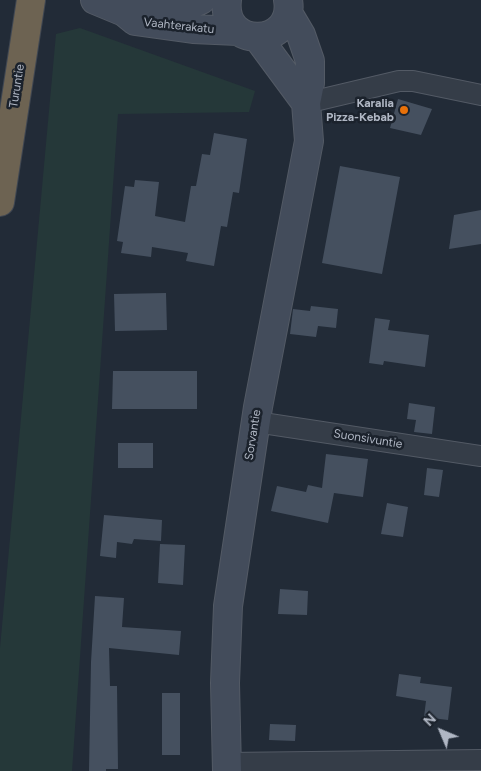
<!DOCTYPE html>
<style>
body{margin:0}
#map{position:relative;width:481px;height:771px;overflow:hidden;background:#222b37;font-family:Figtree,sans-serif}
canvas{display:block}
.north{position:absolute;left:416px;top:706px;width:50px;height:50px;-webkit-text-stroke:4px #1b222c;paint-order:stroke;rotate:315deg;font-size:14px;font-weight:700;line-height:20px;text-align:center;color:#b0b7c4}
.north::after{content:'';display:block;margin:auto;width:18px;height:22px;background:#b0b7c4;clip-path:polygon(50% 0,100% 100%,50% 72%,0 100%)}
</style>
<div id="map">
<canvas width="481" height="771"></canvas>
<div class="north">N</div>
</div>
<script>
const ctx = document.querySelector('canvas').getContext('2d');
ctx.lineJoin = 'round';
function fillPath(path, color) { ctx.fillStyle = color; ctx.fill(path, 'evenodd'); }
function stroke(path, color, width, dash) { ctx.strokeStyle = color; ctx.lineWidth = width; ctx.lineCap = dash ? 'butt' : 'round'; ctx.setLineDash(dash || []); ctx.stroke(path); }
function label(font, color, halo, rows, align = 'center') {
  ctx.font = font + ' Figtree,sans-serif'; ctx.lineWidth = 5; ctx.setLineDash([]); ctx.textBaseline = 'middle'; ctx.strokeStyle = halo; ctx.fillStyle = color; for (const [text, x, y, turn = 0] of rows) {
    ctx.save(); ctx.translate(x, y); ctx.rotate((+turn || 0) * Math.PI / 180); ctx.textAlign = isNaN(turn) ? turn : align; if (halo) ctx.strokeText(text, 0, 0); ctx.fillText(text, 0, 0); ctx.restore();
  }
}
fillPath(new Path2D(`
 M80 28 255 91 249 112 118 114 72 771H0V648L56 34Z`), '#253839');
fillPath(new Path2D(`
 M398 99 432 109 421 135 390 128Z
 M214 133 247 139 239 193 233 192 227 227 221 226 214 266 186 261 188 253 152 247 151 257 121 253 123 242 117 241 125 186 134 187 135 180 159 182 155 216 185 222 191 186H196L202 154 210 155Z
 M340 166 400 177 382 274 322 263Z
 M481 210V244L449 249 454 215Z
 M166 293 167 330 115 331 114 294Z
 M311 306 338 309 336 328 318 326 316 337 290 334 293 309 310 311Z
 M375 318 390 320 388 330 429 335 425 367 384 361 383 365 369 363Z
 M113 371H197V409H112Z
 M409 403 435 407 432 434 414 432 416 420 407 419Z
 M118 443H153V468H118Z
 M326 454 368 459 363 497 334 493 328 523 271 511 277 486 306 492 308 485 322 488Z
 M427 468 443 470 439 497 424 495Z
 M387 503 408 507 403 537 381 534Z
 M104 515 162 520 161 541 134 539 132 544 117 542 116 558 100 556Z
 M160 544 185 545 183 585 158 583Z
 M280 589 308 591 307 615 278 614Z
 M95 596 124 598 122 627 181 631 179 655 109 648 110 686H117L118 769H106V771H89L91 662Z
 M399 674 421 677 420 683 452 687 448 720 424 717 426 701 396 696Z
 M162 693H180V755H162Z
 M270 724 296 725 295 741 269 740Z`), '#45505f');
const street = new Path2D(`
 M306 103 399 81H413L481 95
 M256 422 481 456
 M226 763 481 760`);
const secondary = new Path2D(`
 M95 0 124 12 135 21 193 29 238 31
 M227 0C221 51 296 47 288 0
 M124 12 136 5 194 3 201 0
 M258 38 306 103
 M227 771 225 683 228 606 258 407 309 141 306 103 310 83V61L301 35 288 13`);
const highway = new Path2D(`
 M0 202 31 0`);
stroke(street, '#535a65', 22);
stroke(secondary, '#535a65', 30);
stroke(highway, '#404752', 30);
stroke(street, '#353d48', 20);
stroke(secondary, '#434c5b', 28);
stroke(highway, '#6d6352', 28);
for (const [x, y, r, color] of [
 [404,110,5,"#e8710a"]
]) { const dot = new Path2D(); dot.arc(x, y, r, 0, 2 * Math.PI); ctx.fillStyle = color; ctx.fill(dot); stroke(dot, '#1b222c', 2); }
label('12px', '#b0b7c4', '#1b222c', [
 ["Vaahterakatu",179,26,6],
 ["Turuntie",17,86,-81],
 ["Sorvantie",253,435,-81],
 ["Suonsivuntie",368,439,9]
]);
label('bold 12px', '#b0b7c4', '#1b222c', [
 ["Karalia",394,103],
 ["Pizza-Kebab",394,117]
], 'right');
</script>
